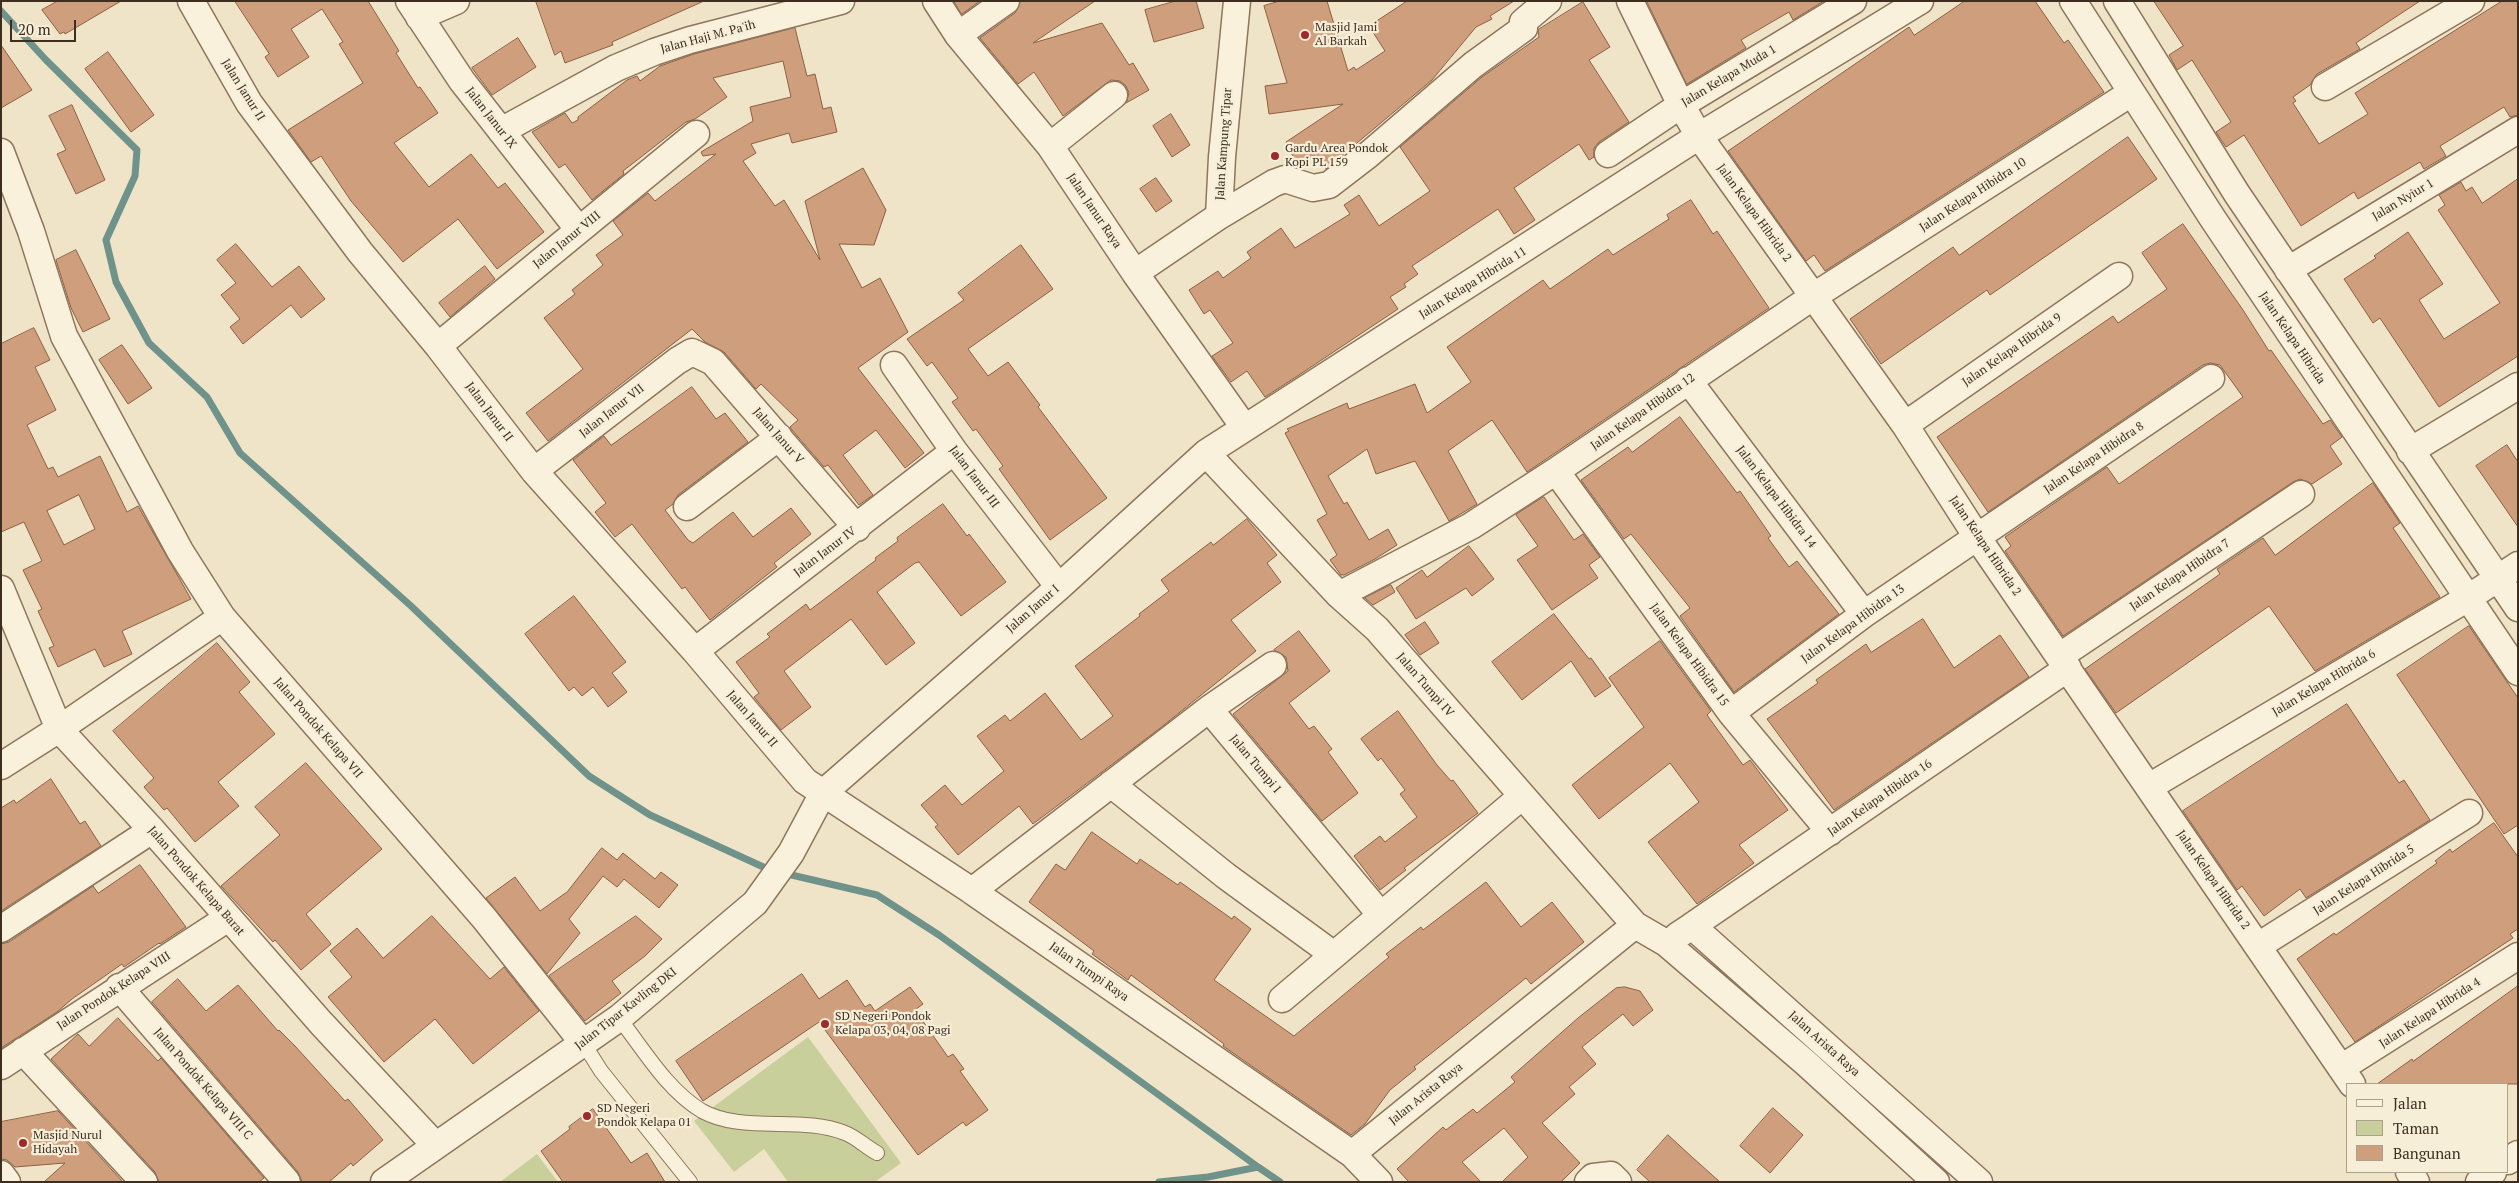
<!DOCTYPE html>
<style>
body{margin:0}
#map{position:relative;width:2519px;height:1183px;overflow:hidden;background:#f0e4c8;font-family:"PT Serif",serif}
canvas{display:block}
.frame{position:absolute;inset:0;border:2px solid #3d2e20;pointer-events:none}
.legend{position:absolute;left:2346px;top:1083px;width:162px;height:90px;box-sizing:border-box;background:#f7eed8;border:1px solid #ada18e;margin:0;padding:6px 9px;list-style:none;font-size:15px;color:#3d2e20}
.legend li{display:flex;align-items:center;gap:10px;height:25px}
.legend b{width:25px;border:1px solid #ada18e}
.scale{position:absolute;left:10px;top:20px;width:66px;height:22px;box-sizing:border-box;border:2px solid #3d2e20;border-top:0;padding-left:6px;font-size:15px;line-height:18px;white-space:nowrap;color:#3d2e20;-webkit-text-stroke:4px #f7eed8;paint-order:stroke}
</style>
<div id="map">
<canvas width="2519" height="1183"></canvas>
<div class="frame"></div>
<ul class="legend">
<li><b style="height:6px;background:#faf1dc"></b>Jalan</li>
<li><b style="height:14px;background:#c9cf9b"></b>Taman</li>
<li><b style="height:14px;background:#cf9f7d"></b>Bangunan</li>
</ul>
<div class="scale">20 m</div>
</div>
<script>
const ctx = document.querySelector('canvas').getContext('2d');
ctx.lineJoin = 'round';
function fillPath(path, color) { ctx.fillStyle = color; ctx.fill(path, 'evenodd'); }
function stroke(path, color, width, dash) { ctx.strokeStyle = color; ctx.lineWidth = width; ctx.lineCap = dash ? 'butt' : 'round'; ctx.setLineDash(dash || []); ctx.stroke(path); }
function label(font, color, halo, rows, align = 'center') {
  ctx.font = font + ' "PT Serif",serif'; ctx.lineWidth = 4.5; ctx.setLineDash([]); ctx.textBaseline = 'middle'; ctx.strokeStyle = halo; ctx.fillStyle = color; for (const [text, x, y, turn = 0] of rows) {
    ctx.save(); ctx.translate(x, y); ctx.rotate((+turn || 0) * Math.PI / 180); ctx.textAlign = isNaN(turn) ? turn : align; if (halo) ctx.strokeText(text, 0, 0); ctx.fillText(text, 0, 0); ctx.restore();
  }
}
fillPath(new Path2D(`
 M808 1037 901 1163 875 1182H788L764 1149 734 1172 694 1121Z
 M537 1154 558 1182H500Z`), '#c9cf9b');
stroke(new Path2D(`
 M1 11 46 60 137 150 135 176 106 240 116 282 149 343 207 397 240 453 411 606 589 776 650 815 772 871
 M783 873 877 895 939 935 1258 1167
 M1159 1182 1208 1177 1258 1167 1280 1182`), '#6f938a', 7);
const building = new Path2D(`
 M58 1H121L65 34 64 32 60 34 42 10Z
 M235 1H368L399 51 396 53 418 88 420 87 438 113 394 143 429 187 471 154 498 188 505 183 544 232 497 269 458 219 403 262 351 201 321 156 311 162 288 130 363 83 339 44 343 42 322 9 291 29 309 57 278 77 265 57 269 54Z
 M536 1H704L612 42 613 45 602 49 565 63 561 51 555 55Z
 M954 1H980L962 14Z
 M1021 1H1095L1033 43 1102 23 1129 65 1133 63 1149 90 1126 103 1129 93 1126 86 1120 81 1111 80 1063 116 1034 72 1018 84 980 38 1015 13Z
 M1176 1H1196L1204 28 1154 42 1145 10Z
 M1280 1H1327L1348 71 1354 67 1356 70 1385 51 1369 26 1407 1H1514L1490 16 1492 19 1476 27 1432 80 1326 169 1314 155 1298 167 1286 142 1343 104 1269 114 1265 86 1287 83 1264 6Z
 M1647 1H1824L1793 20 1789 12 1741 40 1746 48 1687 84Z
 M1965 1H2035L2064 43 2068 40 2104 92 1825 271 1814 255 1806 261 1728 151 1909 27 1914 35Z
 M2154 1H2420L2356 43 2360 49 2317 74 2310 85 2293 97 2296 101 2293 103 2319 144 2368 114 2355 93 2502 1H2518V115L2510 117 2504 107 2440 146 2446 156 2424 169 2420 162 2358 199 2354 192 2301 226 2244 135 2226 147 2216 132 2231 122 2192 60 2177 70 2169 55 2183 46Z
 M1583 2 1610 47 1589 60 1629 122 1599 142 1594 148V157L1589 160 1579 144 1514 188 1535 220 1514 234 1498 209 1412 266 1418 274 1404 284 1406 287 1390 297 1398 309 1299 375 1265 397 1247 371 1231 382 1212 356 1233 343 1210 310 1204 314 1189 290 1218 271 1223 278 1251 258 1247 252 1281 228 1295 248 1350 214 1344 205 1359 195 1379 226 1430 191 1400 147 1482 77 1539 37 1538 30Z
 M795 28 807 76 815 74 823 109 831 107 837 132 792 143 789 133 751 144 756 153 743 161 775 206 784 200 820 260 805 201 863 168 886 210 874 245 839 244 862 288 880 278 908 332 858 368 924 453 905 468 876 430 843 455 873 495 859 505 828 465 824 467 792 430 790 427 798 420 761 384 756 389 724 352 705 342 692 329 548 441 526 413 583 369 544 318 575 294 572 290 603 265 596 255 623 235 613 221 648 193 655 201 716 154 703 156 701 152 753 121 750 107 791 97 783 61 713 78 727 97 695 119 686 122 623 171 624 174 592 200 565 164 559 168 532 132 565 113 572 123 578 120V117L627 80 637 76 640 81 660 66 694 54Z
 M518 38 536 67 492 95 472 68Z
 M1 45 32 90 1 108Z
 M108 52 154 115 131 132 85 69Z
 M72 105 105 180 76 194 57 154 66 150 49 116Z
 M1171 114 1190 145 1172 157 1153 126Z
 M2128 137 2157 179 1990 295 1987 290 1881 364 1850 319 1953 247 1959 255Z
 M1156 178 1172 201 1156 212 1140 189Z
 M2518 179V356L2439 407 2380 318 2373 323 2344 279 2376 258 2374 256 2408 232 2443 284 2419 300 2444 339 2500 303 2438 210 2445 205 2439 195 2461 182 2466 191 2472 187 2482 203Z
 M1691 200 1713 234 1717 231 1769 308 1527 472 1492 420 1448 451 1477 504 1449 521 1415 461 1376 474 1367 449 1328 476 1344 504 1347 502 1369 540 1388 529 1397 545 1375 559 1344 575H1341L1330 560 1337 555 1317 520 1327 514 1285 433 1289 431 1287 429 1347 403 1349 409 1415 384 1427 413 1471 382 1447 347 1543 280 1550 289 1608 249 1613 255 1669 219 1667 215Z
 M2183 224 2243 310 2269 351 2271 350 2323 424 2330 420 2342 437 2330 446 2342 464 2312 484 2300 479 2293 482 2063 636 2005 551 2011 546 2005 537 2107 467 2119 484 2243 397 2220 365 2210 363 2203 365 1988 512 1937 437 2113 316 2118 323 2167 289 2142 253Z
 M236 244 272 287 299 266 325 299 301 318 291 305 243 344 230 327 240 319 221 295 236 283 217 260Z
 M1021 245 1053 289 968 349 988 376 1008 362 1040 405 1038 407 1107 498 1050 540 999 469 1003 466 976 429 973 431 952 402 958 398 932 362 927 366 907 339 964 300 958 293Z
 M76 250 110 319 83 332 71 308 56 260Z
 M485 266 495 279 450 317 439 303Z
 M34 328 50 360 35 367 56 410 27 425 48 469 53 467 58 477 100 456 127 512 138 506 191 599 122 631 132 654 104 667 95 649 58 667 49 648 54 646 38 611 42 609 23 570 42 561 24 522 1 532V344ZM79 495 95 529 64 545 47 511Z
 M122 345 152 388 128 404 99 360Z
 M692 387 716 419 725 413 748 442 678 495 673 504 665 510 688 540 693 543 733 512 753 537 791 508 811 534 774 563 777 567 710 620 685 587 682 589 632 524 615 537 595 512 606 503 573 460 604 436 611 445Z
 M1680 417 1737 493 1740 491 1771 536 1768 538 1789 567 1797 561 1839 614 1734 692 1680 616 1690 608 1631 534 1624 539 1581 480 1628 447 1632 452Z
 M2507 445 2518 462V527L2476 466Z
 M2373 483 2400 523 2393 528 2440 597 2315 671 2269 606 2116 713 2085 669 2220 574 2217 569 2263 538 2275 555Z
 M1544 497 1574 540 1583 534 1600 557 1589 565 1598 578 1552 610 1517 560 1538 546 1516 515Z
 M943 504 967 536 969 534 1006 582 961 616 919 562 915 563 877 592 915 643 886 665 851 619 784 671 811 707 781 730 754 697 759 693 736 662 770 637 767 634 806 604 810 610 876 560 875 558 898 541 897 538Z
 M1247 519 1277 555 1267 563 1281 582 1231 620 1256 651 1159 729 1033 824 1019 806 958 855 935 827 938 825 921 805 945 785 962 805 1004 771 977 736 1005 715 1010 721 1045 693 1081 740 1113 716 1075 666 1140 616 1139 614 1169 591 1161 580 1211 542 1213 545Z
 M1469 546 1494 579 1472 596 1466 588 1416 619 1396 588 1422 570 1427 577Z
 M1391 585 1395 592 1373 605 1365 598Z
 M574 596 626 662 612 673 627 692 608 707 593 687 582 696 574 687 569 691 525 634Z
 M1554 614 1589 659 1591 658 1611 686 1595 697 1571 661 1522 700 1492 662Z
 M1923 619 1954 668 2000 635 2029 677 1834 810 1767 719 1818 683 1816 680 1866 644 1871 652Z
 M1425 622 1439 643 1420 655 1405 635Z
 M2469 626 2518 698V825L2504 834 2397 675Z
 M1299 631 1330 671 1289 703 1309 729 1314 726 1332 749 1328 752 1358 793 1322 821 1233 714 1288 671 1286 657 1274 650Z
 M1660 641 1711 711 1707 715 1743 765 1750 760 1788 810 1739 845 1754 863 1697 904 1648 842 1699 802 1670 763 1599 819 1572 785 1644 727 1609 678Z
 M217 643 250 682 239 692 275 734 218 782 239 806 195 842 167 808 164 810 144 787 154 778 113 731Z
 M2347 704 2399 783 2404 780 2430 820 2306 898 2300 889 2264 916 2242 886 2237 890 2183 811Z
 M1398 711 1437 765 1451 781 1453 780 1478 813 1404 868 1406 870 1380 890 1354 856 1380 836 1385 842 1417 817 1400 794 1405 790 1381 758 1378 761 1361 739Z
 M306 763 382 849 306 914 331 944 301 970 275 940 273 942 221 886 280 835 255 807Z
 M51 779 80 824 85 821 101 846 1 911V808L14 800 16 803Z
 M2494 823 2518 857V929L2510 934 2513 938 2355 1042 2297 959 2334 933 2336 935 2437 863 2435 861 2450 849 2452 852Z
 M1092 832 1137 864 1140 859 1178 885 1180 882 1232 919 1234 916 1251 929 1214 980 1294 1036 1389 957 1386 954 1421 927 1423 930 1486 882 1521 927 1552 902 1584 942 1531 984 1526 978 1414 1067 1416 1069 1390 1090 1365 1124 1351 1135 1223 1046 1224 1044 1131 975 1128 980 1092 954 1094 951 1029 902 1056 864 1065 870Z
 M602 848 617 860 623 853 655 879 661 872 678 885 659 908 624 879 617 887 603 876 569 919 580 933 547 974 486 898 515 877 540 911 567 892Z
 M140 865 186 927 160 944 159 943 124 967 122 964 72 999 57 1012 1 1048V944L9 942 93 886 98 893Z
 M432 916 490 979 504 967 539 1011 473 1064 435 1019 384 1062 328 997 352 977 330 951 357 928 383 958Z
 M636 916 662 939 645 956 612 981 621 993 585 1021 549 976Z
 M802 974 819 999 847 980 865 1007 870 1004 875 1011 910 987 923 1004 915 1010 948 1057 953 1054 964 1069 960 1071 988 1110 966 1126 963 1122 918 1155 819 1022 703 1101 676 1061Z
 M178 979 206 1011 238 985 278 1031 279 1030 295 1046 345 1101 348 1099 383 1140 353 1166 351 1163 329 1182H302L298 1172 152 1002Z
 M2518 986V1084H2377L2412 1059 2413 1061Z
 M1625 987 1640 991 1653 1010 1633 1026 1623 1014 1582 1047 1596 1064 1569 1087 1575 1094 1542 1123 1580 1163 1561 1182H1502L1528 1157 1504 1128 1462 1162 1481 1182H1409L1397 1169 1443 1127 1446 1130 1473 1109 1477 1113 1515 1082 1511 1077 1578 1018 1616 988Z
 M118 1018 158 1061 161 1058 264 1178 259 1182H159L155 1172 51 1059 78 1034 89 1046Z
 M1773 1108 1803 1135 1770 1173 1740 1146Z
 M593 1109 631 1163 647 1153 665 1182H563L541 1151 570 1129 569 1127Z
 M58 1111 123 1182H44L65 1163 15 1167 7 1160 1 1159V1122Z
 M1668 1135 1692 1157 1720 1182H1650L1637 1170Z`);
fillPath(building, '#cf9f7d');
stroke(building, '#8d5f41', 1);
const service = new Path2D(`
 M619 1018C644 1050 667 1090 702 1111 743 1134 802 1115 845 1133 856 1137 866 1147 877 1153
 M584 1044 601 1071 690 1182`);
const minor = new Path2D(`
 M191 1 249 103 360 252 438 346 534 471 695 651 805 781 972 891 1352 1154 1379 1182
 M409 1 462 81 579 230
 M936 1 958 35 1050 146 1135 273 1244 427
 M1630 1 1681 105 1699 136 1905 425 1977 537 2352 1084
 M2073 1 2213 219 2518 672
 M2117 1 2237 194 2518 608
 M419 17 456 1
 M958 35 1006 1
 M2325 87 2471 1
 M501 131 616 68 654 52 690 40 841 1
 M1050 146 1114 95
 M1 152 31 231 64 336 180 551 222 617 484 918 584 1044
 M1608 154 1681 105 1853 1
 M1219 216 1274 183 1285 179 1313 188 1329 185 1368 155 1473 65 1524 28 1523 22 1548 1
 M2288 270 2518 130
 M1135 273 1219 216 1222 157 1237 1
 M438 346 696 134
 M894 365 954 451 1059 587
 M1688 380 1864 614
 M1905 425 2119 276
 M2410 451 2518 386
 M1206 453 1339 595 1377 629 1635 925 1666 943 1807 1064 1936 1182
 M534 471 677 361 692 352 713 362 857 528
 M1556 471 1731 713 1830 832
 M687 507 779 437
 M1 589 59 729 152 830 321 1023 435 1145
 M1339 595 1471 526 1556 471 1814 296 2131 93
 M695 651 954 451
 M2060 656 2301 494
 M1209 709 1273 665
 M1731 713 1864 614 2211 378
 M1 766 59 729 222 617
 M1111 784 1226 876 1334 955 1521 797
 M2149 787 2468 598 2518 565
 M972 891 1209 709 1380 914
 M1692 926 2068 668
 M1 929 152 830
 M1677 936 1692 926 1979 1182
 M2258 946 2469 813
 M119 987 287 1182
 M1282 999 1334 955
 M23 1051 144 1182
 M1 1066 228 918
 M2341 1068 2518 956
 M1352 1154 1635 925
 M2508 1161 2518 1154
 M2409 1172 2416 1182
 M1 1174 7 1182
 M384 1182 619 1018 755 903 791 853 823 793 1059 587 1206 453 1699 136 1920 1
 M1588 1182 1593 1177 1611 1175 1618 1182
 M2479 1182 2493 1172`);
stroke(service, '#8d765c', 16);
stroke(minor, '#8d765c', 29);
stroke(service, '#faf1dc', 14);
stroke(minor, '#faf1dc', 26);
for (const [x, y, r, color] of [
 [1305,35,5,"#9e2a2b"],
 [1275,156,5,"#9e2a2b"],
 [825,1024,5,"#9e2a2b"],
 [587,1116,5,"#9e2a2b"],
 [23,1143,5,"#9e2a2b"]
]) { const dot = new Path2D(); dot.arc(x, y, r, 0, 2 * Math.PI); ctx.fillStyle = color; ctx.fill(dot); stroke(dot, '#f7eed8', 2); }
label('12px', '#3d2e20', '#f7eed8', [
 ["Masjid Jami",1315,28],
 ["Al Barkah",1315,42],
 ["Gardu Area Pondok",1285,149],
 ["Kopi PL 159",1285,163],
 ["SD Negeri Pondok",835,1017],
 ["Kelapa 03, 04, 08 Pagi",835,1031],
 ["SD Negeri",597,1109],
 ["Pondok Kelapa 01",597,1123],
 ["Masjid Nurul",33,1136],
 ["Hidayah",33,1150]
], 'left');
label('12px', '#3d2e20', '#f7eed8', [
 ["Jalan Haji M. Pa'ih",708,37,-15],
 ["Jalan Kelapa Muda 1",1729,76,-31],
 ["Jalan Janur II",243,90,58],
 ["Jalan Janur IX",491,118,52],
 ["Jalan Kampung Tipar",1224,144,-86],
 ["Jalan Kelapa Hibidra 10",1973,195,-33],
 ["Jalan Nyiur 1",2403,200,-31],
 ["Jalan Janur Raya",1094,211,56],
 ["Jalan Kelapa Hibrida 2",1754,213,54],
 ["Jalan Janur VIII",567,240,-39],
 ["Jalan Kelapa Hibrida 11",1473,283,-32],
 ["Jalan Kelapa Hibrida",2292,338,56],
 ["Jalan Kelapa Hibrida 9",2012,350,-35],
 ["Jalan Janur VII",612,411,-38],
 ["Jalan Janur II",489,412,53],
 ["Jalan Kelapa Hibidra 12",1643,412,-35],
 ["Jalan Janur V",778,436,49],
 ["Jalan Kelapa Hibidra 8",2094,458,-34],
 ["Jalan Janur III",974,477,53],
 ["Jalan Kelapa Hibidra 14",1776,497,53],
 ["Jalan Kelapa Hibrida 2",1985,546,56],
 ["Jalan Janur IV",825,552,-37],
 ["Jalan Kelapa Hibidra 7",2180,575,-34],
 ["Jalan Janur I",1033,609,-41],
 ["Jalan Kelapa Hibidra 13",1853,624,-36],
 ["Jalan Kelapa Hibidra 15",1689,655,54],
 ["Jalan Kelapa Hibrida 6",2324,683,-31],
 ["Jalan Tumpi IV",1425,685,49],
 ["Jalan Janur II",752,719,49],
 ["Jalan Pondok Kelapa VII",318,728,49],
 ["Jalan Tumpi I",1255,764,50],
 ["Jalan Kelapa Hibidra 16",1880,798,-35],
 ["Jalan Kelapa Hibrida 2",2213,880,55],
 ["Jalan Kelapa Hibrida 5",2364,880,-33],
 ["Jalan Pondok Kelapa Barat",196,881,49],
 ["Jalan Tumpi Raya",1089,972,35],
 ["Jalan Pondok Kelapa VIII",114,991,-33],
 ["Jalan Tipar Kavling DKI",626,1009,-38],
 ["Jalan Kelapa Hibrida 4",2430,1013,-33],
 ["Jalan Arista Raya",1824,1044,42],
 ["Jalan Pondok Kelapa VIII C",203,1084,49],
 ["Jalan Arista Raya",1426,1094,-39]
]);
</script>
